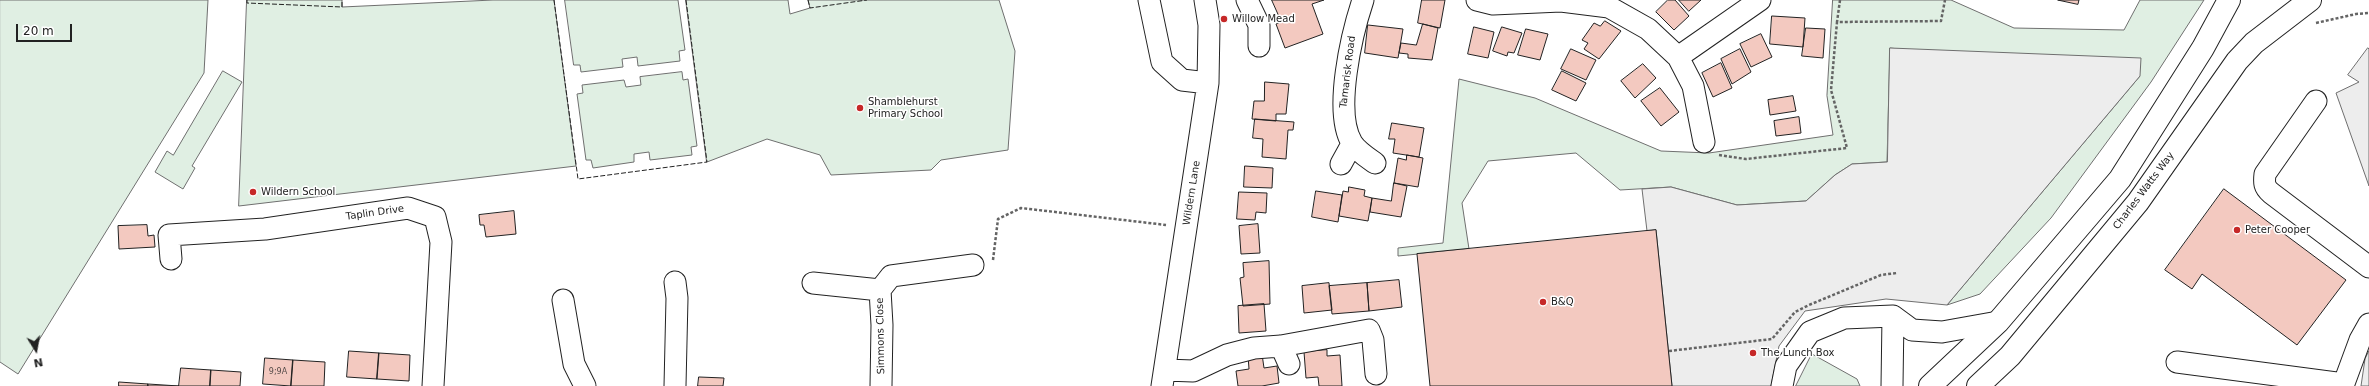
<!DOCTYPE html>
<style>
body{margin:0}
#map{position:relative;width:2369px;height:386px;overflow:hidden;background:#fff;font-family:"DejaVu Sans",sans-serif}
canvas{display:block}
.north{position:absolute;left:16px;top:330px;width:40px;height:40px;-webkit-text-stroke:3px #fff;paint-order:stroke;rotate:169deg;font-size:11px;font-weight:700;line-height:16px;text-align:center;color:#222}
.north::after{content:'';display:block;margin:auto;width:14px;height:18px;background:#222;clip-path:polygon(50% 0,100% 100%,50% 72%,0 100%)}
.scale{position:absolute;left:16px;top:24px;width:56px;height:18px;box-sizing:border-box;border:2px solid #222;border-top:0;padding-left:5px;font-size:12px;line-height:14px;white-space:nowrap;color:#222;-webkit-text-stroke:3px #fff;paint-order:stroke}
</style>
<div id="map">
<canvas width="2369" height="386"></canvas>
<div class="north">N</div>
<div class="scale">20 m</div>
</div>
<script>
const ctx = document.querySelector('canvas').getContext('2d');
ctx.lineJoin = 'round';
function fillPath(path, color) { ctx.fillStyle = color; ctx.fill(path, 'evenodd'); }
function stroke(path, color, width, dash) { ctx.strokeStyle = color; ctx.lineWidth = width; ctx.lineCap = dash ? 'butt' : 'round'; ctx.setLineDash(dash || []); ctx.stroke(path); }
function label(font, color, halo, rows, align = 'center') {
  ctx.font = font + ' "DejaVu Sans",sans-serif'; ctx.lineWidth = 3; ctx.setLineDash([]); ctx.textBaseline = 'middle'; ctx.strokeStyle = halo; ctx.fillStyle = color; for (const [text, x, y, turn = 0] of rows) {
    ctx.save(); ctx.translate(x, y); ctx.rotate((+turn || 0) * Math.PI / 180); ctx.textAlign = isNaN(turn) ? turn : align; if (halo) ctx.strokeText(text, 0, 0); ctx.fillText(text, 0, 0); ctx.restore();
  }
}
const green = new Path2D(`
 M0 0H208L204 73 18 374 0 362Z
 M247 0H342V7L493 0H554L576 166 239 206Z
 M565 0H678L685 50 679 51 680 61 638 66 637 57 622 59 623 67 581 72 580 65H574Z
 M686 0H788L790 14 810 8 808 0H999L1015 51 1008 150 941 160 931 170 831 175 820 155 767 139 707 162Z
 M1833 0H1951L2014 28 2124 30 2140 0H2204L2151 82 2051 218 1980 294 1947 305 2140 76 1890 48 1887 162 1852 164 1835 175 1806 201 1737 205 1671 187 1620 190 1576 153 1488 161 1462 203 1469 249 1398 256V248L1443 243 1459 79 1535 98 1661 151 1709 153 1833 135 1827 96Z
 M223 71 242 82 192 166 195 168 183 189 155 172 167 151 173 155Z
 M682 72 683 80 688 79 697 146 691 147 692 155 650 160 649 152 634 154V162L593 168 591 160H586L577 94 583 93 582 85 624 80 626 87 641 85 640 77Z
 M1812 354 1857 379 1860 386H1796Z`);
fillPath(green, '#e0efe3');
stroke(green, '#6f6f6f', 1);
const parking = new Path2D(`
 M1890 48 2141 58 2140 76 1947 305 1886 299 1805 311 1779 346 1771 386H1672L1656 230 1647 231 1642 189 1671 187 1737 205 1806 201 1835 175 1852 164 1887 162Z
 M2368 48 2369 49V186L2336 93 2359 82 2348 75Z
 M2369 351V386H2361L2365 359Z`);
fillPath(parking, '#ededed');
stroke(parking, '#6f6f6f', 1);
const building = new Path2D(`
 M1272 0H1324L1312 4 1323 34 1285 48 1276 24 1281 22Z
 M1422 0H1445L1440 28 1418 23Z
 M1668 0H1675L1689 16 1674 30 1656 12Z
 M1679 0H1701L1689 11Z
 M2058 0H2079L2078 4Z
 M1772 16 1805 18 1803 47 1770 44Z
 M1605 21 1621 31 1599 59 1584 49 1588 43 1582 40 1594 23 1600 26Z
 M1423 24 1438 28 1432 60 1408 58V54L1399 53 1401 43 1416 45Z
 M1368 25 1403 29 1398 58 1365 53Z
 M1474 27 1494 32 1488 58 1468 54Z
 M1502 27 1522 33 1514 53 1508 52 1507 56 1493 51Z
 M1806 28 1825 29 1823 58 1802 56Z
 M1526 29 1548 34 1540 60 1518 55Z
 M1761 34 1772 57 1751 67 1740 44Z
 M1571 49 1596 60 1586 80 1561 69Z
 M1740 49 1751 72 1732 84 1721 59Z
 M1721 63 1732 88 1713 97 1702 73Z
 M1643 64 1656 78 1635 98 1621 81Z
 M1562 71 1586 83 1576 101 1552 90Z
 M1265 82 1289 84 1286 114H1276V121L1252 119 1254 101H1264Z
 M1660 88 1679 112 1661 126 1641 101Z
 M1793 96 1796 111 1770 115 1768 100Z
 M1799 117 1801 133 1776 136 1774 121Z
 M1255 119 1294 122 1293 130H1288L1286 159 1262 157 1263 139 1253 138Z
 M1392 123 1424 128 1419 157 1393 153 1395 139H1389Z
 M1407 155 1423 158 1418 187 1394 183 1398 158 1406 160Z
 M1245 166 1273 168 1272 188 1244 187Z
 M1394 183 1407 186 1401 217 1370 212 1372 198 1391 201Z
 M1349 187 1365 190 1364 196 1372 198 1368 221 1339 216 1343 191 1348 192Z
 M2224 189 2346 280 2297 345 2202 274 2192 289 2165 270Z
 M1316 191 1342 195 1338 222 1312 217Z
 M1239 192 1267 193 1266 213 1256 212 1255 220 1237 219Z
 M514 211 516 234 486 237 484 225H480L479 215Z
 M1258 224 1260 253 1241 254 1239 226Z
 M147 225 148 236 154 235 155 247 119 249 118 226Z
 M1656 230 1672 386H1430L1417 254Z
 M1269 261 1270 304 1243 306 1240 278 1244 277 1243 263Z
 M1399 280 1402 307 1369 311 1367 283Z
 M1329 283 1332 310 1304 313 1302 286Z
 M1367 283 1369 311 1332 314 1329 286Z
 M1264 304 1266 331 1239 333 1238 306Z
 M1327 350V356L1340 355 1342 386H1319L1318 377 1306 378 1304 352Z
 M349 351 379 353 377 379 347 377Z
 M379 353 410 355 409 381 377 379Z
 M1262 354 1264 368 1277 366 1279 383 1262 386H1238L1236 371 1249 369 1248 356Z
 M265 358 293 360 291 386 263 384Z
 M293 360 325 362 324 386H291Z
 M181 368 211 370 210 386H179Z
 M211 370 241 372 240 386H210Z
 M699 377 724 378 723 386H698Z
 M119 382 148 384V386H119Z
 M148 384 179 386H148Z`);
fillPath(building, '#f3c9c0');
stroke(building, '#222', 1);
const minor = new Path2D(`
 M1149 0 1162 62 1182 80 1208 83
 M1247 0 1259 25V46
 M1363 0C1352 33 1333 112 1352 143 1357 151 1368 158 1375 163
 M1477 0 1493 4 1561 1 1609 7 1648 29 1678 57 1693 86 1704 142
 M1678 57 1760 0
 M2316 101 2265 174C2264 183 2264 187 2271 193L2369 267
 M1341 164 1352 144
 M171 259 169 235 265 229 408 208 435 217 441 242 433 386
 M813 283 880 290
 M563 300 574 364 585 386
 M1281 346 1289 364
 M2177 362 2344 384
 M1165 370 1193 371 1227 355 1254 348 1281 346 1369 330 1373 340 1376 374
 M675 386 677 298 675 282
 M881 386 882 325 880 290 891 276 973 265
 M1162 386 1208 83 1209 25 1205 0
 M1782 386 1786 366 1810 332 1844 318 1893 316 1912 330 1942 332 1998 322
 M1892 386 1893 316
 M2343 386 2360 340 2369 324`);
const major = new Path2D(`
 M1930 386 1998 322 2120 179 2203 48 2229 0
 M1978 386 2010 356 2138 202 2237 61 2254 43 2310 0`);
stroke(minor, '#222', 23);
stroke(major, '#222', 24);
stroke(new Path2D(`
 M1840 0 1837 22 1941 21 1945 0
 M2316 23 2356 14 2369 13
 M1719 155 1746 159 1847 148 1831 90 1837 22
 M993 260 998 219 1021 208 1166 225
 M1669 351 1772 339 1795 312 1809 305 1881 275 1897 273`), '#646464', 2.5, [3, 2]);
stroke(minor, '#fff', 21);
stroke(major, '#fff', 22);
stroke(new Path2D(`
 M247 0V3L342 7V0
 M554 0 578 179 707 162 686 0
 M808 0 810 8 867 0`), '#222', 1, [5, 2]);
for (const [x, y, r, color] of [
 [1224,19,4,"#c62828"],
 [860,108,4,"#c62828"],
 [253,192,4,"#c62828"],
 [2237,230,4,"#c62828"],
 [1543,302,4,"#c62828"],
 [1753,353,4,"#c62828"]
]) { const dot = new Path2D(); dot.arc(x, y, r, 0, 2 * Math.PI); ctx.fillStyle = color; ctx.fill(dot); stroke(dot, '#fff', 1.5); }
label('8px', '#564c4a', null, [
 ["9;9A",278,372]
]);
label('10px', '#222', '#fff', [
 ["Willow Mead",1232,19],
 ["Shamblehurst",868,102],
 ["Primary School",868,114],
 ["Wildern School",261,192],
 ["Peter Cooper",2245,230],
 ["B&Q",1551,302],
 ["The Lunch Box",1761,353]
], 'left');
label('10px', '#222', '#fff', [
 ["Tamarisk Road",1348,72,-83],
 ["Charles Watts Way",2144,191,-53],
 ["Wildern Lane",1192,193,-81],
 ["Taplin Drive",375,213,-8],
 ["Simmons Close",881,336,-91]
]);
</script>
